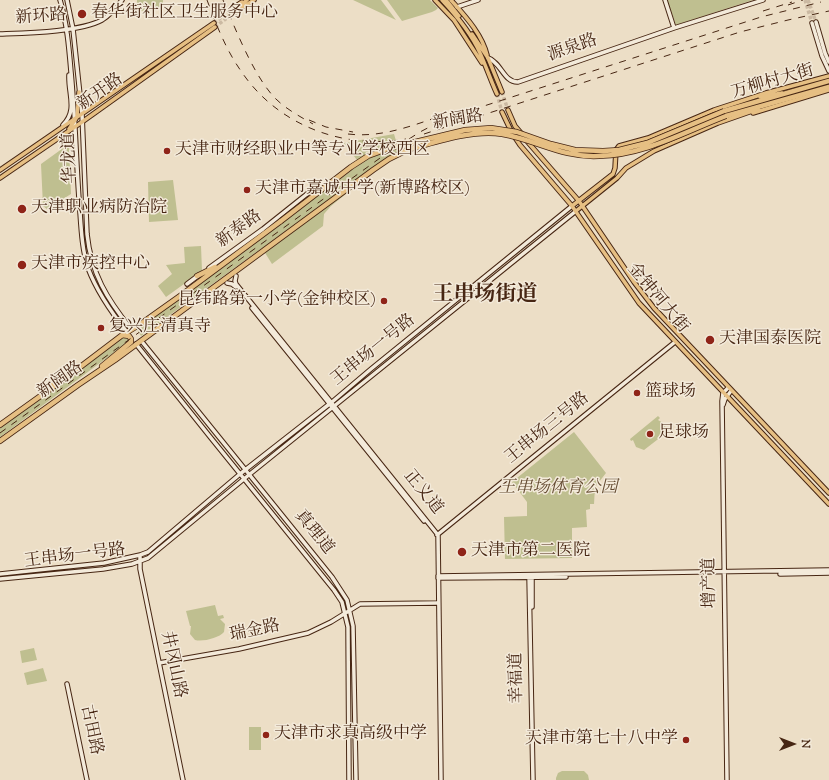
<!DOCTYPE html>
<meta charset="utf-8">
<style>
body{margin:0}
#map{position:relative;width:829px;height:780px;overflow:hidden;background:#ecdec6;font-family:"Sorts Mill Goudy",serif}
canvas{display:block}
.north{position:absolute;left:773px;top:724px;width:40px;height:40px;-webkit-text-stroke:3px #f3eada;paint-order:stroke;rotate:90deg;font-size:11px;font-weight:700;line-height:16px;text-align:center;color:#472613}
.north::after{content:'';display:block;margin:auto;width:14px;height:18px;background:#472613;clip-path:polygon(50% 0,100% 100%,50% 72%,0 100%)}
</style>
<div id="map">
<canvas width="829" height="780"></canvas>
<div class="north">N</div>
</div>
<script>
const ctx = document.querySelector('canvas').getContext('2d');
ctx.lineJoin = 'round';
function fillPath(path, color) { ctx.fillStyle = color; ctx.fill(path, 'evenodd'); }
function stroke(path, color, width, dash) { ctx.strokeStyle = color; ctx.lineWidth = width; ctx.lineCap = dash ? 'butt' : 'round'; ctx.setLineDash(dash || []); ctx.stroke(path); }
function label(font, color, halo, rows, align = 'center') {
  ctx.font = font + ' "Sorts Mill Goudy","Noto Serif SC",serif'; ctx.lineWidth = 3; ctx.setLineDash([]); ctx.textBaseline = 'middle'; ctx.strokeStyle = halo; ctx.fillStyle = color; for (const [text, x, y, turn = 0] of rows) {
    ctx.save(); ctx.translate(x, y); ctx.rotate((+turn || 0) * Math.PI / 180); ctx.textAlign = isNaN(turn) ? turn : align; if (halo) ctx.strokeText(text, 0, 0); ctx.fillText(text, 0, 0); ctx.restore();
  }
}
fillPath(new Path2D(`
 M137 0H163V4L156 10 137 11Z
 M353 0H381L396 20Z
 M387 0H430L438 8 436 10 432 12 402 21Z
 M667 0H753L676 25Z
 M394 134 399 151 331 206 324 214 323 226 272 264 262 248 141 336 137 329 207 279 360 164 344 143Z
 M66 146 69 147 71 194 47 209 43 206 41 164Z
 M173 180 178 220 149 222 148 182Z
 M201 246 202 271 166 297 158 286 172 274 166 265 185 263 184 247Z
 M127 336 130 340 127 343 0 437V428L62 384 122 337Z
 M658 416 660 418 658 420 665 424 666 433 644 450 636 447 633 440 631 441 630 439Z
 M574 432 606 473 595 487 594 504H590V509L586 510 587 527 572 528V558L505 559 504 517 527 516V502L512 482Z
 M215 605 218 616 223 615 224 618 220 619 225 624 224 632C219 638 203 642 195 640L190 634 191 626H190L186 611Z
 M34 648 37 660 22 663 20 651Z
 M43 668 47 681 27 685 24 673Z
 M249 727H261V750H249Z
 M562 771H584L588 775 589 780H556V778L558 773Z`), '#bfbf90');
stroke(new Path2D(`
 M805 0 812 23
 M808 0 816 22`), '#cbb9a2', 3.5, [3.5, 2]);
stroke(new Path2D(`
 M214 23 233 8
 M215 27 235 12
 M502 92 508 110
 M497 94 502 112`), '#cbb9a2', 3.5, [3.5, 2]);
const secondary = new Path2D(`
 M60 0C67 23 69 48 71 72 75 114 76 156 79 199 81 222 81 246 88 268 97 292 111 312 127 332
 M67 0 73 29 82 114 87 234C91 273 107 299 131 329
 M665 0 674 28
 M457 7 478 0
 M816 22 825 53 829 62
 M812 23 822 56 829 71
 M0 34C26 33 80 32 102 20 110 15 116 8 122 0
 M488 58C501 62 504 83 518 82L674 28 763 0
 M63 125C78 110 68 94 69 75
 M209 268 263 229 307 194
 M236 276 235 281 236 284 438 535 441 780
 M227 283 232 284 236 287
 M187 284 199 275
 M252 308 424 521
 M143 343 332 577 347 600 353 626 356 780
 M136 344 211 438 334 590 342 602 348 627 349 780
 M723 405 725 399 731 391
 M437 535 675 342
 M140 555V569L183 780
 M0 574 104 563 140 555 148 552 240 474 332 402 371 369 572 206
 M780 574 829 573
 M532 575V607
 M438 576 829 570
 M529 576 533 780
 M438 578 566 577
 M0 579 103 569 132 564 148 558 250 474 576 211
 M159 663 239 649 308 633 331 622 360 604 437 603
 M67 684 87 780
 M727 780 722 401 723 393 728 388`);
const primary = new Path2D(`
 M435 0 454 20 482 63
 M442 0C457 16 471 33 480 53 486 66 491 81 497 94
 M446 0 459 16
 M451 0C465 16 482 34 487 55
 M240 6 247 0
 M233 8 242 2
 M235 12 254 0
 M472 34 488 58 502 92
 M760 97 782 93
 M508 110 515 126 521 133
 M502 112 512 133 520 145 572 206 639 303 829 504
 M753 113 829 90
 M69 129 77 117 79 92
 M526 140 579 201 634 282 654 308 829 493
 M0 170 214 23
 M0 178 82 122 215 27
 M572 206 613 174 615 168 616 150 619 146 648 138 714 110 766 93 829 76
 M576 211 617 178 626 168 654 151 718 123 758 109
 M48 389 60 374`);
const highway = new Path2D(`
 M724 111 829 81
 M726 116 829 87
 M197 276 215 267
 M102 366 131 342V339L129 336 122 335
 M0 425 67 377 121 336 142 323 180 296 281 221
 M0 441 78 385 115 360 373 170 389 159 407 150`);
stroke(secondary, '#472613', 5.5);
stroke(primary, '#472613', 5.5);
stroke(highway, '#472613', 6);
stroke(secondary, '#f3eada', 3.5);
stroke(primary, '#e6bf83', 3.5);
stroke(highway, '#e6bf83', 4.5);
stroke(new Path2D(`
 M207 0C216 24 226 50 241 71 277 125 343 150 406 139
 M223 0C236 30 252 72 273 96 284 108 299 116 313 124
 M788 5 803 0
 M763 11 792 2
 M309 120 326 127 353 132
 M348 134C381 138 411 126 441 116
 M424 134 740 32 788 20 829 11
 M0 433 387 153 420 132 439 122 459 114 761 17 821 2`), '#472613', 1, [7, 7]);
const highwayBridge = new Path2D(`
 M407 150C435 142 474 129 502 134 537 140 562 158 599 156 645 155 684 132 726 116
 M281 221 351 167 368 156 390 148 465 130 491 128 517 132 551 144 575 150 603 151 619 150 647 143 724 111`);
stroke(highwayBridge, '#472613', 6, []);
stroke(highwayBridge, '#e6bf83', 4.5);
for (const [x, y, r, color] of [
 [82,14,5,"#8f2418"],
 [167,151,4,"#8f2418"],
 [247,190,4,"#8f2418"],
 [22,209,5,"#8f2418"],
 [22,265,5,"#8f2418"],
 [384,301,4,"#8f2418"],
 [101,328,4,"#8f2418"],
 [710,340,5,"#8f2418"],
 [637,393,4,"#8f2418"],
 [650,434,4,"#8f2418"],
 [462,552,5,"#8f2418"],
 [266,735,4,"#8f2418"],
 [686,740,4,"#8f2418"]
]) { const dot = new Path2D(); dot.arc(x, y, r, 0, 2 * Math.PI); ctx.fillStyle = color; ctx.fill(dot); stroke(dot, '#f3eada', 1.5); }
label('17px', '#472613', '#f3eada', [
 ["春华街社区卫生服务中心",91,14],
 ["天津市财经职业中等专业学校西区",175,151],
 ["天津市嘉诚中学(新博路校区)",255,190],
 ["天津职业病防治院",31,209],
 ["天津市疾控中心",31,265],
 ["昆纬路第一小学(金钟校区)",376,301,"right"],
 ["复兴庄清真寺",109,328],
 ["天津国泰医院",719,340],
 ["篮球场",645,393],
 ["足球场",658,434],
 ["天津市第二医院",471,552],
 ["天津市求真高级中学",274,735],
 ["天津市第七十八中学",678,740,"right"]
], 'left');
label('17px', '#472613', '#f3eada', [
 ["新环路",41,18,-4],
 ["源泉路",573,49,-19],
 ["万柳村大街",773,83,-16],
 ["新开路",101,93,-35],
 ["新阔路",458,121,-9],
 ["华龙道",71,158,-92],
 ["新泰路",240,230,-36],
 ["金钟河大街",657,299,50],
 ["王串场一号路",374,351,-39],
 ["新阔路",61,381,-35],
 ["王串场三号路",548,429,-39],
 ["正义道",422,493,51],
 ["真理道",313,533,51],
 ["王串场一号路",75,557,-7],
 ["增产道",711,583,-91],
 ["瑞金路",255,632,-12],
 ["井冈山路",172,665,78],
 ["幸福道",518,678,-91],
 ["古田路",90,730,78]
]);
label('italic 17px', '#654c32', '#f3eada', [
 ["王串场体育公园",558,489]
]);
label('bold 21px', '#472613', '#f3eada', [
 ["王串场街道",485,296]
]);
</script>
